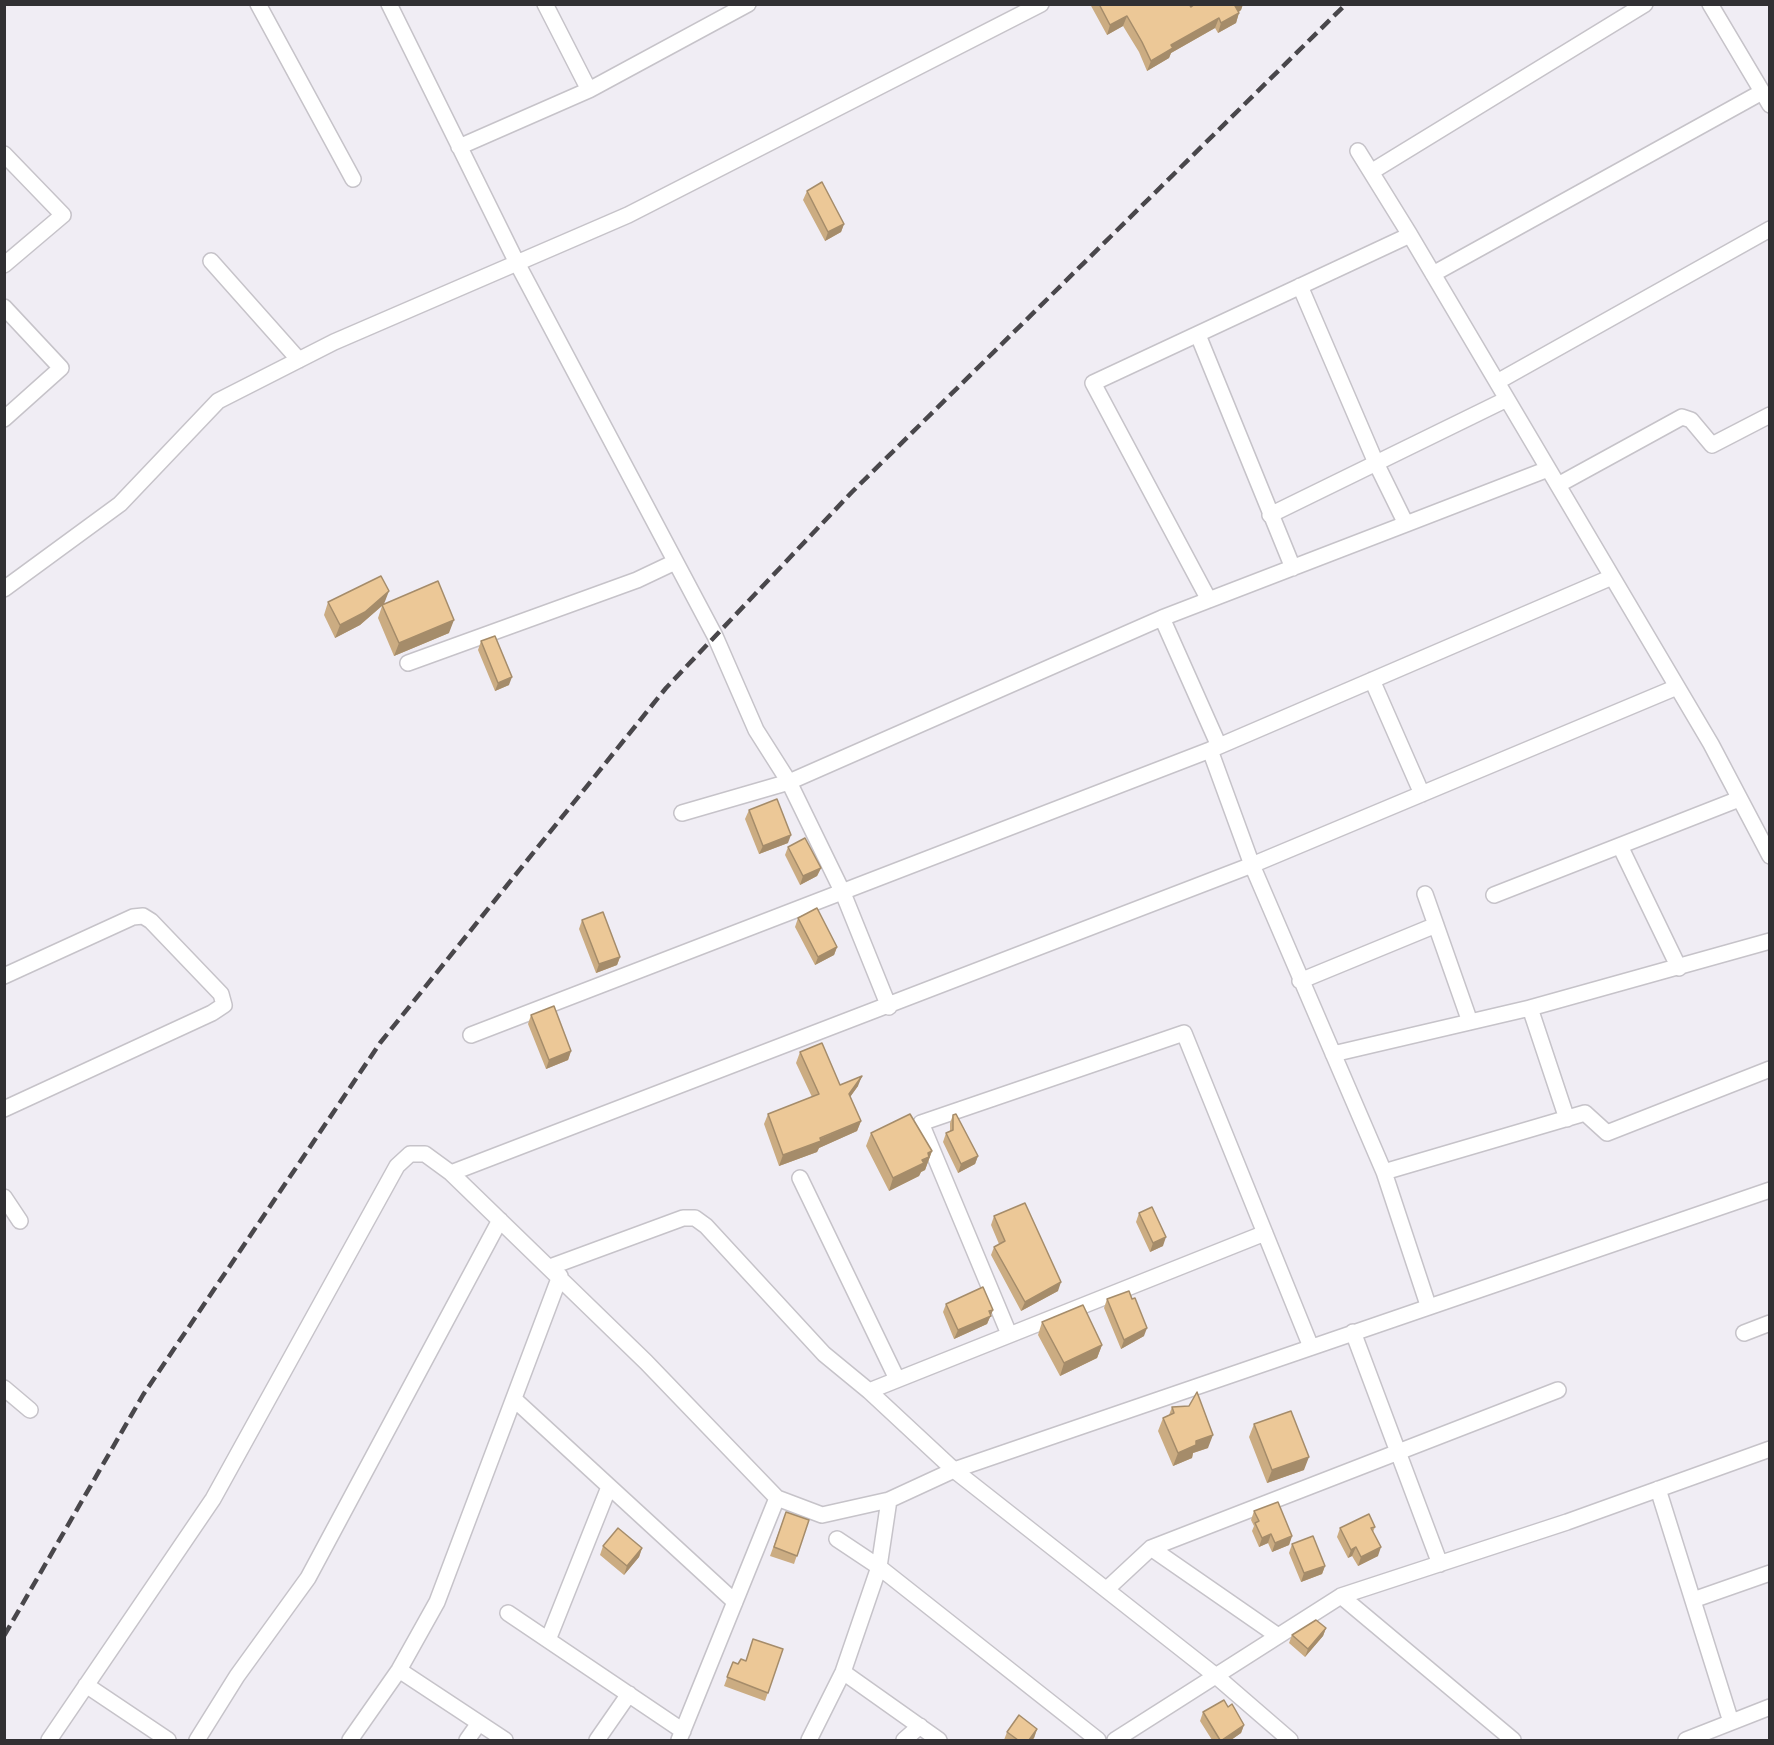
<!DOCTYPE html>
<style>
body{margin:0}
#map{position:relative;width:1774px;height:1745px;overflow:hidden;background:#f0edf4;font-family:Figtree,sans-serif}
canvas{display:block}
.frame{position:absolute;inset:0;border:6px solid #313033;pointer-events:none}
</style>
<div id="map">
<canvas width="1774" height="1745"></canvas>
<div class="frame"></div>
</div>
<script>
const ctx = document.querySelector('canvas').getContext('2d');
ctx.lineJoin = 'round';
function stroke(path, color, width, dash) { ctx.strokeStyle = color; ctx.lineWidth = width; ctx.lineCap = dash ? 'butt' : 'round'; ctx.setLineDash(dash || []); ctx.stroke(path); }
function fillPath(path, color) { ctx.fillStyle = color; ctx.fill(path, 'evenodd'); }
const street = new Path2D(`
 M258 4 353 179
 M389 4 517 263 715 636 756 730 789 782 843 893 889 1007
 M1710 4 1770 105
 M589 90 748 4
 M459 147 589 90 545 4
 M1358 151 1410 235
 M4 154 63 215 4 265
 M1371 172 1645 4
 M211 261 299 360
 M1433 274 1762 92
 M1300 286 1376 463 1406 524 1548 469
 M4 307 61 368 4 419
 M1198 335 1293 568
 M1497 382 1770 229
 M1558 485 1682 417 1691 420 1712 445 1770 415
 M1270 515 1507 399
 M4 589 120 504 218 401 334 342 628 215 1041 4
 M1209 600 1093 383 1410 235 1711 744 1770 856
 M1162 618 1406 524
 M408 663 637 580 675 562
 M1372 680 1422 794
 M1210 750 1252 865 1384 1172 1428 1305
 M682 813 789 782 1162 618 1219 746
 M1620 846 1679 968
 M1425 894 1470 1022
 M1494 895 1739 799
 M4 976 133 917 143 916 151 921 221 994 224 1005 212 1013 4 1109
 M1300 981 1436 925
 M1530 1008 1770 941
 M471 1035 1210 750 1612 577
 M1333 1054 1530 1008 1567 1119
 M1384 1172 1585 1113 1607 1133 1770 1069
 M451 1173 1252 865 1677 687
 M800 1178 897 1379
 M4 1197 20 1221
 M1265 1233 869 1391 954 1470 1216 1676 1290 1740
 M550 1267 683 1218H695L706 1226 824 1354 869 1391
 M1353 1332 1440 1564
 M1744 1333 1770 1323
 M1009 1334 921 1123 1184 1033 1311 1347
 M4 1388 30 1410
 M514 1399 735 1602
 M1658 1489 1731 1722
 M837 1539 879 1567 1098 1740
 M1151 1548 1278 1636
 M1108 1588 1151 1548 1558 1390
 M1341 1596 1513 1740
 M1693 1600 1770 1573
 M508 1613 683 1731
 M548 1640 609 1487
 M399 1670 505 1740
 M843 1672 939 1740
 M86 1685 168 1740
 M49 1740 213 1499 397 1166 410 1154H425L451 1173 646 1362 777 1498 822 1515 889 1500 954 1470 1770 1190
 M197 1740 237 1676 308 1578 500 1220
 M350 1740 399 1670 437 1602 560 1276
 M467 1740 479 1723
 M597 1740 629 1694
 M679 1740 777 1498
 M809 1740 843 1672 879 1567 889 1500
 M904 1740 920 1726
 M1115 1740 1341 1596 1567 1522 1770 1449
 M1686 1740 1770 1707`);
stroke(street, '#c6c3c9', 18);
stroke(street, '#fff', 15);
stroke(new Path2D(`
 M4 1636 143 1395 380 1043 666 688 852 492 1346 4`), '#49474b', 4.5, [12, 6]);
fillPath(new Path2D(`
 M1090 4H1189L1191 7 1195 4H1243L1241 10 1239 12 1236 23 1218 33 1215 28 1171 53 1169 58 1147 71 1139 52 1123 26 1107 35Z
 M807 191 844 224 841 232 825 241 803 200Z
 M328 602 384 604 449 633 394 656 378 618 382 606 360 625 335 638 324 615Z
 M481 641 509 685 495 691 478 650Z
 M749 810 788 843 759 854 745 819Z
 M788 847 821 868 817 876 800 885 785 855Z
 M798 918 837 947 834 955 815 965 795 927Z
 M582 920 620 957 617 965 596 973 579 929Z
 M531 1015 571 1051 568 1060 546 1069 528 1024Z
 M800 1052 840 1085 858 1086 850 1097 861 1121 857 1131 819 1148 817 1152 779 1166 764 1124 768 1114 812 1097 796 1063Z
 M953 1115 978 1156 975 1164 958 1173 943 1142 946 1133 950 1131V1123Z
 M871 1133 932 1151 925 1170 921 1172 919 1176 889 1191 866 1146Z
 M1139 1213 1163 1246 1150 1252 1136 1222Z
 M994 1216 1058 1291 1021 1311 991 1255 994 1247 999 1244 991 1225Z
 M1107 1299 1144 1336 1121 1349 1104 1308Z
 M946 1304 993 1310 987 1324 954 1339 943 1312Z
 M1042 1322 1102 1345 1097 1358 1060 1376 1038 1335Z
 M1172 1407 1208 1448 1193 1453 1192 1458 1173 1466 1158 1431 1163 1418 1169 1415Z
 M1254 1424 1304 1470 1267 1483 1249 1437Z
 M1254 1511 1292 1536 1289 1545 1272 1552 1268 1543 1259 1547 1252 1531 1254 1526 1251 1520Z
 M786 1512 809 1520 794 1564 770 1556Z
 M1375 1527 1373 1532 1378 1556 1358 1566 1352 1556 1348 1558 1337 1537 1340 1528Z
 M1292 1544 1325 1566 1322 1574 1301 1582 1289 1553Z
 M603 1546 642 1548 639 1557 624 1575 600 1555Z
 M1326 1628 1323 1636 1305 1657 1289 1643 1292 1635Z
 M783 1649 765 1701 724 1686 733 1662 738 1664Z
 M1228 1707 1244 1725 1241 1733 1231 1740H1212L1200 1721 1203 1712Z
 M1037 1729 1034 1738 1032 1740H1004L1007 1732Z`), '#cbac82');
fillPath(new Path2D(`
 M1238 4H1243L1241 10 1232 16 1235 6Z
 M1239 13 1236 23 1218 33 1221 23Z
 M1127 16 1123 26 1107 35 1110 25Z
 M1219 18 1215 28 1171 53 1169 58 1147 71 1151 61 1171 45Z
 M844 224 841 232 825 241 828 232Z
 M389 591 384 604 360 625 335 638 340 625Z
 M454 620 449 633 394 656 399 643Z
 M512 677 509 685 495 691 498 683Z
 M791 835 788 843 759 854 763 846Z
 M821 868 817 876 800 885 803 876Z
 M837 947 834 955 815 965 818 957Z
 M620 957 617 965 596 973 599 964Z
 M571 1051 568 1060 546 1069 549 1060Z
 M862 1076 858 1086 845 1104 849 1094Z
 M861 1121 857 1131 819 1148 817 1152 779 1166 783 1155Z
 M932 1151 925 1170 921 1172 919 1176 889 1191 893 1178 922 1160 928 1153Z
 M978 1156 975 1164 958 1173 961 1164Z
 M1166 1237 1163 1246 1150 1252 1153 1243Z
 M1061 1282 1058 1291 1021 1311 1025 1302Z
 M993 1310 987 1324 954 1339 958 1330Z
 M1147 1328 1144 1336 1121 1349 1124 1340Z
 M1102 1345 1097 1358 1060 1376 1064 1363Z
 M1213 1435 1208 1448 1193 1453 1192 1458 1173 1466 1178 1453 1196 1441Z
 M1309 1457 1304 1470 1267 1483 1272 1470Z
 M1271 1534 1268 1543 1259 1547 1262 1538Z
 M1292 1536 1289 1545 1272 1552 1275 1543Z
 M1356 1547 1352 1556 1348 1558 1351 1550Z
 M1381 1547 1378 1556 1358 1566 1361 1557Z
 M642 1548 639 1557 624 1575 627 1566Z
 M1325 1566 1322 1574 1301 1582 1304 1573Z
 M1326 1628 1323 1636 1305 1657 1308 1649Z
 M1244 1725 1241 1733 1231 1740H1222Z
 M1037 1729 1034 1738 1032 1740H1029Z`), '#a58c6a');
const building = new Path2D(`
 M1099 4H1189L1191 7 1195 4H1238L1235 6 1239 13 1221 23 1219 18 1171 45 1173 48 1151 61 1142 42 1127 16 1110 25Z
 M822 182 844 224 828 232 807 191Z
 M381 576 389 591 365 612 340 625 328 602Z
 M438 581 454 620 399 643 382 605Z
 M495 636 512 677 498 683 481 641Z
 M777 799 791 835 763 846 749 810Z
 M805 838 821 868 803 876 788 847Z
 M817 908 837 947 818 957 798 918Z
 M603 912 620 957 599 964 582 920Z
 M554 1006 571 1051 549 1060 531 1015Z
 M822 1043 840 1085 862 1076 849 1094 861 1121 820 1138 821 1141 783 1155 768 1114 819 1094 800 1052Z
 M910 1114 932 1151 928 1153 929 1157 922 1160 924 1163 893 1178 871 1133Z
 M956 1114 978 1156 961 1164 946 1133 953 1130V1115Z
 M1025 1203 1061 1282 1025 1302 994 1247 1005 1241 994 1216Z
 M1152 1207 1166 1237 1153 1243 1139 1213Z
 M983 1287 993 1310 989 1311 991 1316 958 1330 946 1304Z
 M1129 1291 1132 1299 1135 1298 1147 1328 1124 1340 1107 1299Z
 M1083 1305 1102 1345 1064 1363 1042 1322Z
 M1197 1392 1213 1435 1196 1441V1445L1178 1453 1163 1418 1174 1413 1172 1407 1189 1406Z
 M1291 1411 1309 1457 1272 1470 1254 1424Z
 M1278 1502 1292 1536 1275 1543 1271 1534 1262 1538 1255 1523 1259 1521 1254 1511Z
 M786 1512 809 1520 797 1556 774 1547Z
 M1369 1514 1375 1527 1371 1528 1381 1547 1361 1557 1356 1547 1351 1550 1340 1528Z
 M618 1528 642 1548 627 1566 603 1546Z
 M1313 1536 1325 1566 1304 1573 1292 1544Z
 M1316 1620 1326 1628 1308 1649 1292 1635Z
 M753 1639 783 1649 768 1693 727 1677 733 1662 738 1664 741 1659 746 1661Z
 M1224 1700 1228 1707 1232 1704 1244 1725 1222 1740H1220L1203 1712Z
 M1019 1715 1037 1729 1029 1740H1018L1007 1732Z`);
fillPath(building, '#ecc897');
stroke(building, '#a58c6a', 1.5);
</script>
